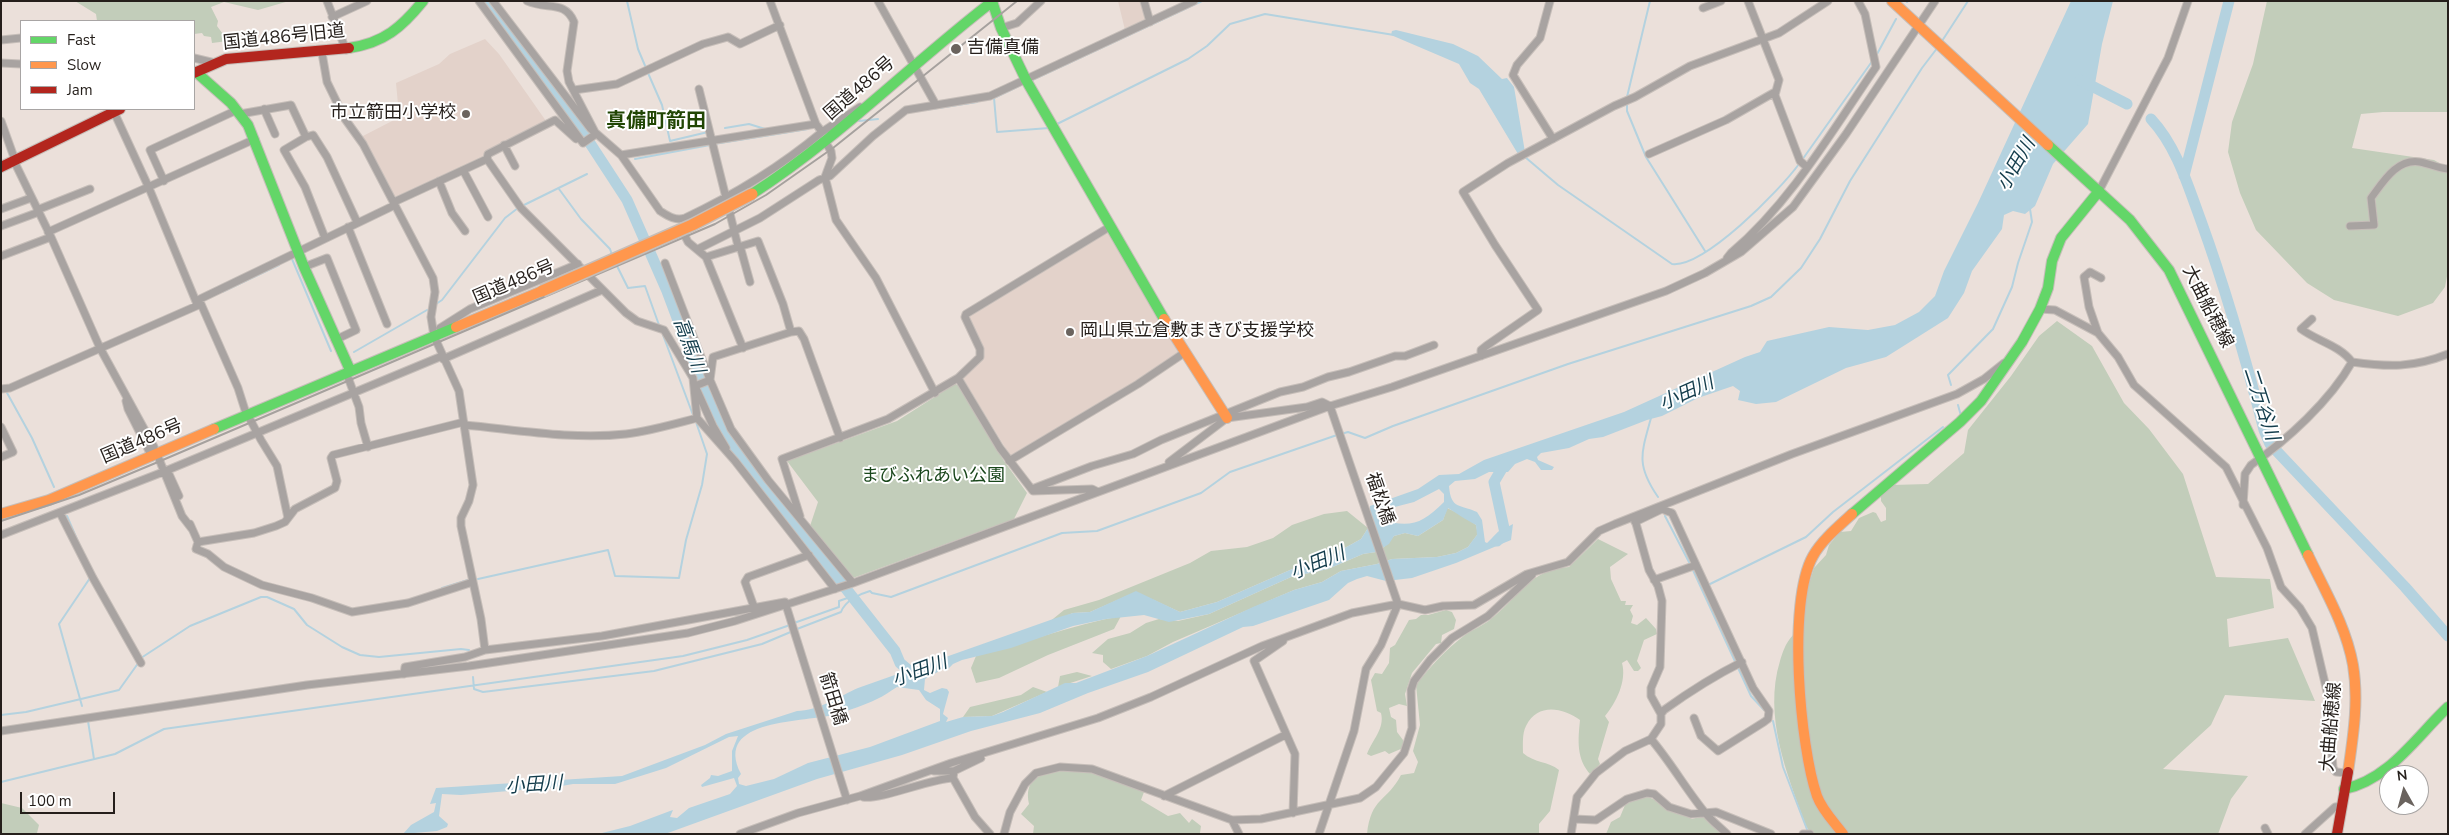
<!DOCTYPE html>
<meta charset="utf-8">
<style>
body{margin:0}
#map{position:relative;width:2449px;height:835px;overflow:hidden;background:#ebe0da;font-family:"Nunito Sans",sans-serif}
canvas{display:block}
.frame{position:absolute;inset:0;border:2px solid #251f1b;pointer-events:none}
.legend{position:absolute;left:20px;top:20px;width:175px;height:90px;box-sizing:border-box;background:#fff;border:1px solid #a8a5a4;margin:0;padding:6px 9px;list-style:none;font-size:15px;color:#251f1b}
.legend li{display:flex;align-items:center;gap:10px;height:25px}
.legend b{width:25px;border:1px solid #a8a5a4}
.north{position:absolute;left:2379px;top:765px;width:50px;height:50px;box-sizing:border-box;background:#fff;border:1px solid #a8a5a4;border-radius:50%;rotate:353deg;font-size:14px;font-weight:700;line-height:20px;text-align:center;color:#251f1b}
.north::after{content:'';display:block;margin:auto;width:18px;height:22px;background:#6a635e;clip-path:polygon(50% 0,100% 100%,50% 72%,0 100%)}
.scale{position:absolute;left:20px;top:792px;width:95px;height:22px;box-sizing:border-box;border:2px solid #251f1b;border-top:0;padding-left:6px;font-size:15px;line-height:18px;white-space:nowrap;color:#251f1b;-webkit-text-stroke:4px #fff;paint-order:stroke}
</style>
<div id="map">
<canvas width="2449" height="835"></canvas>
<div class="frame"></div>
<ul class="legend">
<li><b style="height:6px;background:#63d668"></b>Fast</li>
<li><b style="height:6px;background:#ff974d"></b>Slow</li>
<li><b style="height:6px;background:#b3261e"></b>Jam</li>
</ul>
<div class="north">N</div>
<div class="scale">100 m</div>
</div>
<script>
const ctx = document.querySelector('canvas').getContext('2d');
ctx.lineJoin = 'round';
function fillPath(path, color) { ctx.fillStyle = color; ctx.fill(path, 'evenodd'); }
function stroke(path, color, width, dash) { ctx.strokeStyle = color; ctx.lineWidth = width; ctx.lineCap = dash ? 'butt' : 'round'; ctx.setLineDash(dash || []); ctx.stroke(path); }
function label(font, color, halo, rows, align = 'center') {
  ctx.font = font + ' "Nunito Sans","Noto Sans JP",sans-serif'; ctx.lineWidth = 4; ctx.setLineDash([]); ctx.textBaseline = 'middle'; ctx.strokeStyle = halo; ctx.fillStyle = color; for (const [text, x, y, turn = 0] of rows) {
    ctx.save(); ctx.translate(x, y); ctx.rotate((+turn || 0) * Math.PI / 180); ctx.textAlign = isNaN(turn) ? turn : align; if (halo) ctx.strokeText(text, 0, 0); ctx.fillText(text, 0, 0); ctx.restore();
  }
}
fillPath(new Path2D(`
 M1118 1H1142L1146 20 1125 30Z
 M485 39 499 54 546 121 486 152 480 160 397 199 394 198 361 137 394 120 387 108 398 104 396 83 439 64 450 54Z
 M1108 231 1179 353 1139 381 1011 457 962 377 981 360 967 316Z`), '#e3d2ca');
fillPath(new Path2D(`
 M75 1H289L258 10 224 2 211 7 218 21 217 26 228 41 212 43 211 37 204 36 202 33 194 34V21H97L96 14Z
 M2267 1H2448V112H2383L2361 114 2352 148 2434 160 2448 168V271L2445 287 2433 303 2398 316 2334 300 2307 283 2256 230 2240 193 2228 152 2232 122 2253 64Z
 M2057 321 2092 346 2124 403 2149 429 2183 474 2216 577 2270 579 2274 608 2227 619 2229 647 2288 638 2315 701 2225 695 2211 725 2163 769 2248 776 2231 799 2218 834H1811L1806 826C1787 774 1763 716 1780 661 1785 645 1789 635 1804 628L1803 603 1814 568 1826 555 1829 545 1840 532 1851 531 1859 518 1873 512 1876 513 1881 522 1886 520V508L1881 501V494L1892 485 1928 484 1964 453 1968 430 2011 376 2039 336Z
 M955 384 960 386 1004 461 1027 493 1014 519 853 578 810 526 818 502 787 461 897 421Z
 M1447 508 1466 517 1476 525 1477 530V535L1468 547 1456 553 1437 557 1392 559 1377 564 1341 571 1322 582 1294 590 1173 642 1147 656 1111 669 1103 662V655L1092 653 1108 639 1130 633 1146 623 1159 619 1178 621 1209 614 1291 577 1328 569 1363 554 1376 552 1382 549 1394 536 1405 533 1418 536 1443 520Z
 M1347 511 1368 528 1361 539 1316 564 1297 567 1217 602 1180 612 1136 592 1090 612 1073 613 1048 623 1064 610 1099 600 1190 563 1211 551 1247 547 1273 538 1292 525 1324 514Z
 M1598 539 1628 554 1610 567 1611 579 1621 601H1626L1625 605H1633L1630 610 1633 616 1631 623 1637 625 1646 618 1656 629 1657 634 1644 640 1637 661 1641 668 1638 671H1634L1627 660 1622 663C1627 681 1616 703 1605 716L1609 722 1598 759 1600 764 1591 775C1576 759 1578 740 1580 720 1563 708 1538 702 1526 726 1522 733 1523 746 1523 753 1534 763 1548 761 1559 770L1550 811 1539 824V834H1367C1371 797 1387 802 1401 775L1414 773 1418 762 1413 751 1420 725 1416 685C1431 666 1445 650 1465 635 1473 629 1483 626 1491 619 1519 597 1530 569 1569 567Z
 M1446 610 1452 612 1456 620 1454 629 1442 635 1441 643 1436 644 1412 673 1405 694 1407 706 1399 704 1389 708 1391 717 1396 720 1397 732 1403 740V748L1389 754 1385 751 1371 756 1367 754C1372 740 1385 729 1381 713L1377 711 1371 680 1375 673 1382 674 1389 663 1390 648 1395 645 1409 620 1416 619 1421 615H1428Z
 M1121 616 1114 629 1048 655 999 678 976 683 971 668 976 656C1024 643 1072 625 1121 616Z
 M1077 672 1092 676 1058 687 1060 676Z
 M1033 687 1047 692 992 716 963 717 970 707 1021 695Z
 M1059 771H1087L1144 792 1141 800 1168 816 1180 813 1189 823 1192 819 1201 826 1200 833 1033 834 1034 826 1021 814 1029 804C1024 780 1038 774 1059 771Z
 M1641 793 1692 819 1707 815 1733 834H1606L1611 822 1620 817 1625 805Z
 M1 803 22 808 39 825 37 833 1 834Z`), '#c2cdba');
fillPath(new Path2D(`
 M2071 1H2113L2102 44 2088 124 2053 164 2035 206 2025 214 2013 211 2004 215 2002 229 1972 271 1964 293 1948 318 1886 357 1846 368 1776 402 1756 404 1738 400 1740 391 1733 386 1698 398 1662 416 1647 420 1603 437 1589 439 1569 448 1541 453 1537 457 1538 460 1554 467 1552 470H1541L1535 462 1527 459 1515 464 1508 472H1489L1475 479 1455 481 1449 486C1451 510 1460 504 1477 512L1482 520 1485 542 1487 543 1498 532 1513 524 1511 540 1456 563 1412 578 1386 581 1367 576 1357 579 1348 583 1329 600 1253 626 1243 627 1148 672 1088 693 1040 713 971 731 902 755 817 779 665 834H598L630 826 670 811 673 810 670 817 677 818 689 808 730 794 737 786 734 778 702 787 701 785 710 778 711 775 718 776 732 771V751L738 736 729 737 666 768 615 784H573L533 791 521 790 461 795 442 794 439 816 448 824 447 827 437 831 403 834 411 825 434 812 436 803 430 804 436 788 622 776 705 745 726 734 797 711C818 711 840 696 858 688L1056 618 1073 613 1090 612 1136 591 1180 612 1217 602 1297 567 1316 564 1361 539 1368 528 1370 506 1418 489 1439 475 1459 474 1484 460 1624 412 1745 357 1760 352 1767 341 1829 327 1868 330 1895 325 1919 312 1935 296 1944 271 1978 203ZM1439 489 1444 494V502C1422 524 1411 528 1381 520L1387 509 1414 502ZM1448 508C1458 514 1466 520 1476 525L1477 535 1473 540 1468 547 1456 553 1437 557 1392 559 1377 564 1341 571 1322 582 1294 590 1253 607 1147 656 1076 683H1065L1003 712 992 716 963 717 946 722 948 718 943 714 949 692 947 689 942 688 930 693 924 690 925 679 943 669 946 671 953 664 962 660 1011 648 1073 626 1106 619 1144 615 1169 622 1209 614 1291 577 1328 569 1363 554 1376 552 1389 544 1394 536 1405 533 1418 536 1443 520ZM897 687 919 690 926 700 940 709V721L870 747 808 763 774 779 746 786 739 784 738 778 741 774C712 717 806 723 837 714 850 710 865 705 877 699 884 696 890 691 897 687Z
 M1396 30 1453 44 1478 56 1502 79 1507 78 1514 87 1525 152 1518 154 1479 89 1470 83 1459 64 1391 35 1392 31Z`), '#b4d2df');
stroke(new Path2D(`
 M627 1 638 49 646 68
 M1907 2 1908 1
 M1942 41 1968 1
 M1876 56 1896 19
 M648 73 662 105 670 141 708 132
 M1030 81 1202 1
 M1627 97 1650 1
 M994 98 997 132 1049 128
 M994 98 1023 84
 M1627 104V111L1646 157 1705 251
 M925 110 977 102
 M859 121 878 119
 M1055 125 1188 59 1207 46 1230 24 1265 14 1394 35
 M725 128 749 124 765 129
 M714 144 808 129
 M1525 157 1558 185 1672 264C1704 268 1780 190 1799 164
 M635 159 710 145
 M1802 160 1873 60
 M604 167 609 165
 M559 189 581 219 610 249 612 255
 M522 206 587 174
 M290 259H292L331 351
 M616 264 628 288 645 286 659 325
 M222 292 279 265
 M436 304 442 300 505 218 518 208
 M663 335 693 415
 M354 352 427 310
 M1951 385 1948 375 1993 329 2012 287 2018 263 2032 222 2030 209
 M6 391 32 438 54 487
 M1958 405 1961 416
 M1651 418C1641 454 1636 465 1658 497
 M1341 434 1348 432 1365 438 1393 426 1568 364 1751 306 1771 297 1801 268 1820 239 1850 181 1922 68 1938 47
 M67 516 79 544
 M1665 516 1690 564
 M1692 568 1751 696 1764 710
 M478 579 608 550 615 576 679 578 686 540 702 485 707 454 696 422
 M1708 585 1806 537 1833 512 1943 427
 M442 588 468 580
 M794 623 839 607V601L853 596
 M797 629 841 612C845 601 859 594 870 591L872 593 891 597 1062 533 1097 531 1201 493 1230 472 1337 435
 M141 658 190 626 261 597H267L294 609 307 625 342 647 360 655 379 657 461 649 469 650
 M473 677 474 689 483 692 654 671 762 644 793 631
 M82 706 59 624 90 578
 M1 715 26 712 119 690 139 662
 M88 721 94 759
 M1773 721 1783 767 1808 832
 M1 782 115 754 164 729 683 656 747 640 790 625`), '#b4d2df', 2);
stroke(new Path2D(`
 M486 1 582 131 627 200 667 291 706 395 729 440 895 651 900 663 913 674
 M2080 80 2127 104
 M2151 119C2177 147 2188 186 2201 221 2226 290 2246 360 2264 430L2270 444 2405 587 2448 636
 M2184 176 2229 1
 M1497 541 1505 533 1494 482 1507 460`), '#b4d2df', 11);
const street = new Path2D(`
 M327 1 346 50
 M479 1 583 143
 M493 1 590 128 621 155 660 211C668 216 675 221 685 218 734 195 780 167 822 132
 M527 1C547 10 565 0 574 22L567 71 569 82 596 134 583 143
 M770 1 816 124 822 132 860 107
 M878 1 936 105
 M1144 1 1150 22
 M1550 1 1540 38 1517 65 1513 75 1553 139
 M1748 1 1779 80 1775 95 1800 161 1807 167
 M1703 8 1721 1
 M332 17 367 1
 M1001 28 1017 23 1041 1
 M1 40 21 38
 M322 53 327 82 345 119 363 144 433 278 435 292 431 317 434 336 459 391 473 485 469 501 461 518V526L481 619 485 650 465 657 405 667 404 674
 M194 58 215 63
 M1 63 21 64
 M699 89 738 246
 M574 90 617 84 703 44 728 37 740 44 780 25
 M264 109 275 134
 M114 112 149 188 197 304
 M240 114 291 105 306 137 313 135 327 157 357 222
 M1 121 15 160
 M306 137 284 150 305 187 325 238
 M825 142 831 151 832 158 825 177 836 220 876 278 935 393
 M504 145 515 166
 M1649 154 1726 120 1775 92
 M621 155 816 124
 M487 159 488 154 555 120 576 139
 M14 161 51 237 100 348 154 447
 M463 170 488 217
 M164 181 150 150 237 110
 M439 181 452 213 465 231
 M2099 191 2168 58 2188 1
 M394 202 487 159 521 208 626 313 637 321 664 330 693 378 697 418 735 461 835 589
 M1 209 31 198
 M37 210 90 189
 M1 226 39 212
 M2350 226 2374 225 2371 198C2383 182 2397 158 2420 162 2430 164 2438 168 2448 169
 M348 227 387 324
 M681 228 688 242 706 257 743 348
 M48 232 255 139
 M740 246 750 282
 M698 249 760 218 819 180 830 176 873 136 906 110 990 96 1194 1
 M1 256 51 237
 M706 257 758 241 783 304 791 332
 M1727 258 1731 253C1791 202 1832 131 1876 67L1865 14 1858 1
 M665 263 710 380 695 386
 M304 267 327 258 356 330 335 340
 M197 304 200 299 395 205
 M2040 309 2055 310 2098 333 2118 357 2134 385 2226 467 2267 548 2281 587 2300 608 2312 628 2328 696 2333 768 2336 772 2346 773
 M2312 319 2301 329C2317 341 2339 345 2352 362
 M440 328 470 309 578 264
 M2098 333 2089 307 2084 277 2090 272 2101 278
 M1481 356V350L1486 346 1538 310 1495 245 1463 192 1508 163 1614 106 1635 97 1690 66 1779 33 1828 1
 M443 359 602 290
 M346 372 359 407 361 423 368 447
 M958 378 980 357V349L965 317 966 314 1111 226
 M695 386 713 426 726 448
 M1 389 10 388 201 304 238 388 245 410 261 440 277 466 288 518
 M126 401 128 409 152 457
 M464 422 333 455 331 458 337 481 335 488 295 509 285 522 276 526 254 533 198 542 196 549 208 554 224 567 262 585 312 598 352 612 408 603 473 582
 M465 425C518 430 573 440 626 434 650 431 674 424 697 418
 M1 427 13 452 1 457
 M840 438 804 339 799 331 791 332 713 357 710 380 731 429 768 480 853 583
 M157 454 182 516 192 529
 M1009 461 1138 384 1184 353
 M1169 462 1227 418 1307 407 1322 402 1330 406 1398 604 1381 645 1366 669 1354 731 1319 834
 M169 474 179 496
 M1032 489 1092 466 1133 454 1161 440 1280 392 1303 387 1328 377 1349 372 1395 356H1405L1434 345
 M2243 505 2245 474 2251 465C2287 440 2330 401 2352 362 2388 367 2413 368 2448 354
 M60 513 93 578 141 663
 M800 516 782 459 888 419 958 378 1000 448 1033 491 1092 489 1098 492
 M1635 522 1662 509 1672 513 1753 688 1769 711 1768 719 1764 722 1718 751 1701 736 1694 718
 M190 524 198 542
 M1 535 163 472 442 356
 M1654 580 1696 565
 M754 607 745 582 748 577 809 555
 M1283 641 1254 661 1295 754 1293 813
 M485 650 602 636 785 602 847 800
 M1661 714 1664 710C1689 692 1714 676 1742 662
 M1 731 307 685 469 666 688 633 735 621 853 583 1330 406 1392 387 1666 291 1705 273 1741 252 1793 207 1846 134 1935 1
 M1651 739C1672 764 1687 791 1707 815 1713 822 1721 828 1727 834
 M934 771H954
 M953 778 954 771 981 758
 M1164 796 1285 735
 M863 797C881 800 929 779 953 778L975 817 990 834
 M1574 819 1596 820 1627 799 1647 793 1654 794 1669 807 1691 814 1716 812 1771 834
 M1232 820 1239 834
 M2265 828 2268 834
 M740 834 798 813 860 796 951 763 1098 718 1151 697 1262 646 1352 613 1398 604 1425 610 1443 606 1474 605 1527 574 1568 562 1599 531 1615 524 1792 454 1957 394 1984 379 2004 363
 M1004 834 1010 812 1025 784 1036 773 1060 767 1092 769 1232 820 1261 819 1360 798 1376 787 1404 753 1412 728 1411 690 1414 681 1430 660 1452 638 1488 616 1532 575
 M1571 834 1577 797 1596 773 1625 751 1651 739 1661 724V714L1651 696V688L1660 667 1662 601 1658 586 1649 570 1635 520
 M1803 834H1810
 M2305 834 2335 807 2342 806`);
const fast = new Path2D(`
 M992 1 1001 28 1026 80 1164 319
 M349 48C384 43 402 27 423 1
 M196 72 231 103 248 125 304 267 350 370
 M2048 145 2130 220 2169 270 2308 555
 M752 194C839 138 911 64 993 1
 M214 429 456 327
 M1852 514 1960 422 1981 401 2022 342 2040 309 2048 288 2052 261 2061 238 2099 191
 M2344 789C2389 780 2416 737 2448 707`);
const slow = new Path2D(`
 M1892 1 2048 145
 M1164 319 1227 418
 M456 327 542 291
 M1 514 49 500 214 429
 M2308 555C2325 591 2346 626 2353 665 2359 701 2353 737 2348 772
 M1843 834C1835 823 1822 810 1817 796 1800 747 1787 602 1813 556 1822 540 1839 526 1852 514`);
const jam = new Path2D(`
 M194 73 226 59 349 48
 M1 167 120 109
 M2337 834 2348 772`);
stroke(street, '#c6beb9', 9);
stroke(fast, '#c6beb9', 12);
stroke(slow, '#c6beb9', 12);
stroke(jam, '#c6beb9', 12);
stroke(street, '#a8a3a1', 7);
stroke(fast, '#63d668', 10);
stroke(slow, '#ff974d', 10);
stroke(jam, '#b3261e', 10);
stroke(new Path2D(`
 M1 521 79 495 158 462 715 224 766 195 833 148 1017 1`), '#a6a19e', 2);
const slowBridge = new Path2D(`
 M542 291 692 225 752 194`);
stroke(slowBridge, '#c6beb9', 14, []);
stroke(slowBridge, '#ff974d', 11);
for (const [x, y, r, color] of [
 [956,49,6,"#6a635e"],
 [466,114,5,"#6a635e"],
 [1070,332,5,"#6a635e"]
]) { const dot = new Path2D(); dot.arc(x, y, r, 0, 2 * Math.PI); ctx.fillStyle = color; ctx.fill(dot); stroke(dot, '#fff', 2); }
label('18px', '#251f1b', '#fff', [
 ["国道486号旧道",284,38,-6],
 ["国道486号",860,89,-41],
 ["国道486号",514,283,-23],
 ["大曲船穂線",2207,307,63],
 ["国道486号",142,442,-23],
 ["福松橋",1379,499,71],
 ["箭田橋",832,699,73],
 ["大曲船穂線",2332,727,-85]
]);
label('18px', '#251f1b', '#fff', [
 ["吉備真備",967,49],
 ["市立箭田小学校",456,114,"right"],
 ["岡山県立倉敷まきび支援学校",1080,332]
], 'left');
label('18px', '#19461b', '#fff', [
 ["まびふれあい公園",933,477]
]);
label('italic 19px', '#133c4b', '#fff', [
 ["小田川",2017,165,-60],
 ["高馬川",688,346,70],
 ["小田川",1687,394,-24],
 ["二万谷川",2260,404,72],
 ["小田川",1318,564,-22],
 ["小田川",920,672,-20],
 ["小田川",534,786,-4]
]);
label('bold 20px', '#214604', '#fff', [
 ["真備町箭田",656,122]
]);
</script>
